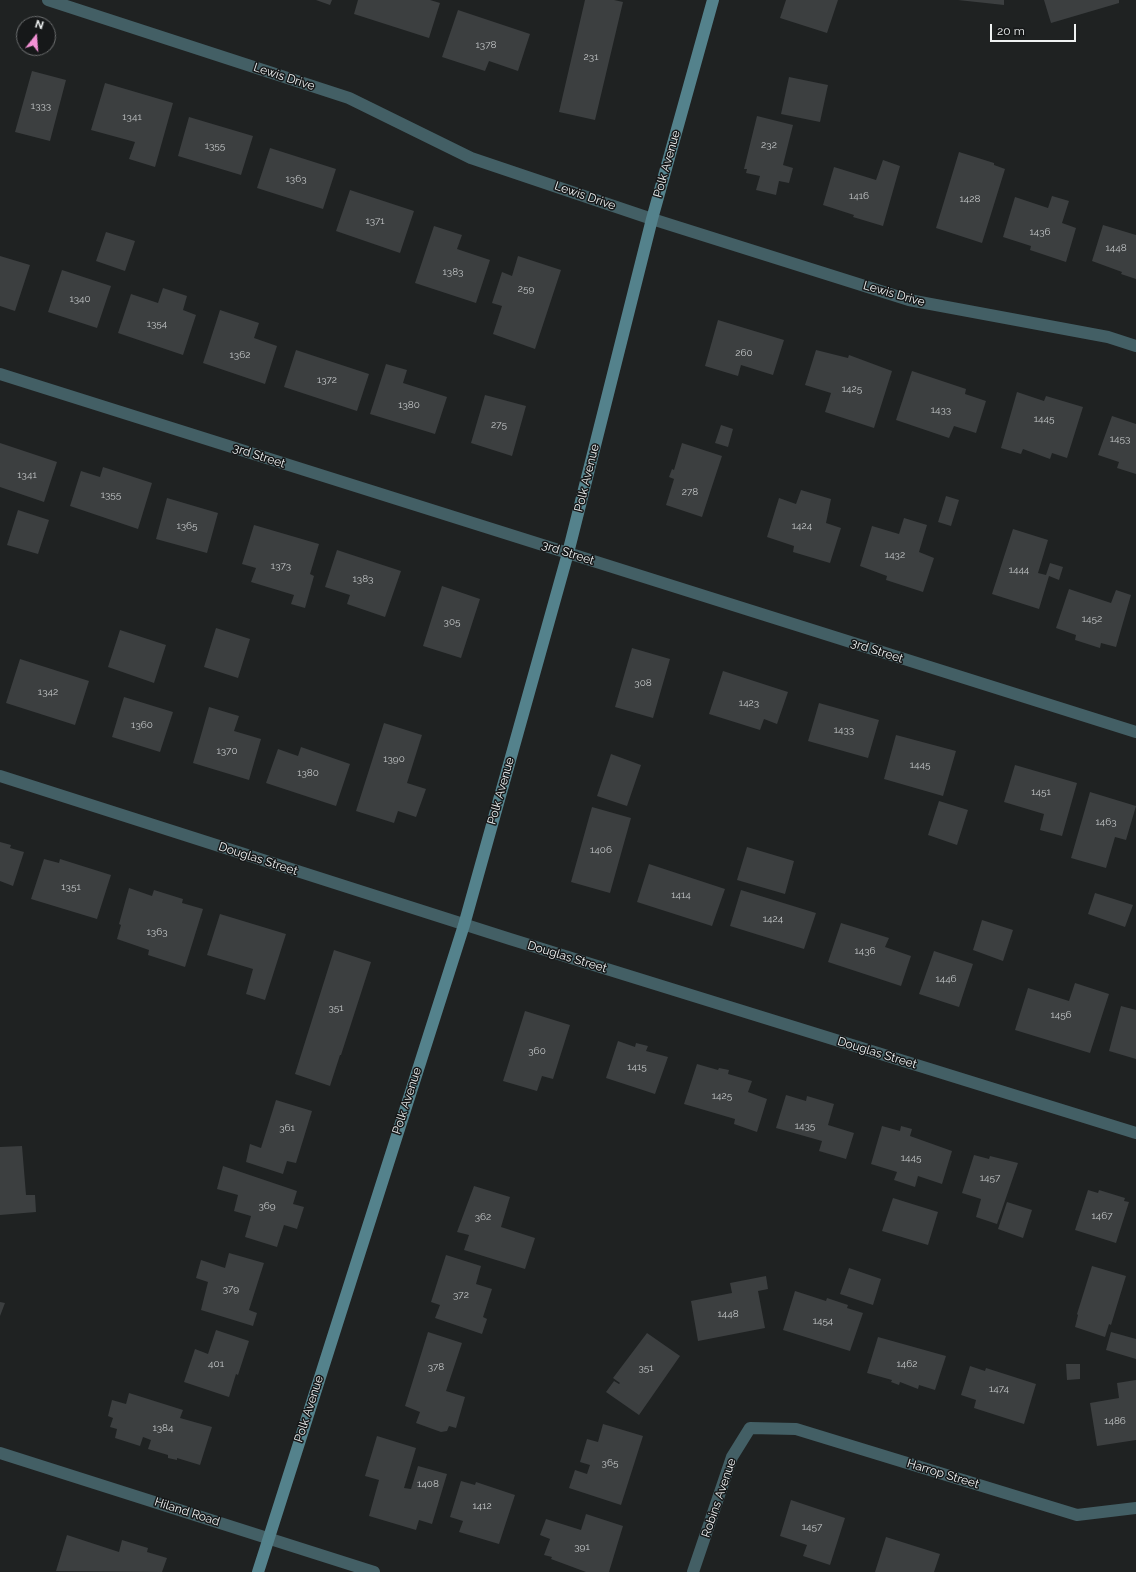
<!DOCTYPE html>
<style>
body{margin:0}
#map{position:relative;width:1136px;height:1572px;overflow:hidden;background:#1f2222;font-family:Raleway,sans-serif}
canvas{display:block}
.north{position:absolute;left:16px;top:16px;width:40px;height:40px;box-sizing:border-box;background:#161819;border:1px solid #6d6f70;border-radius:50%;rotate:17deg;font-size:11px;font-weight:700;line-height:16px;text-align:center;color:#eff2f2}
.north::after{content:'';display:block;margin:auto;width:14px;height:18px;background:#f391d5;clip-path:polygon(50% 0,100% 100%,50% 72%,0 100%)}
.scale{position:absolute;left:990px;top:24px;width:86px;height:18px;box-sizing:border-box;border:2px solid #eff2f2;border-top:0;padding-left:5px;font-size:12px;line-height:14px;white-space:nowrap;color:#eff2f2;-webkit-text-stroke:3px #161819;paint-order:stroke}
</style>
<div id="map">
<canvas width="1136" height="1572"></canvas>
<div class="north">N</div>
<div class="scale">20 m</div>
</div>
<script>
const ctx = document.querySelector('canvas').getContext('2d');
ctx.lineJoin = 'round';
function fillPath(path, color) { ctx.fillStyle = color; ctx.fill(path, 'evenodd'); }
function stroke(path, color, width, dash) { ctx.strokeStyle = color; ctx.lineWidth = width; ctx.lineCap = dash ? 'butt' : 'round'; ctx.setLineDash(dash || []); ctx.stroke(path); }
function label(font, color, halo, rows, align = 'center') {
  ctx.font = font + ' Raleway,sans-serif'; ctx.lineWidth = 3; ctx.setLineDash([]); ctx.textBaseline = 'middle'; ctx.strokeStyle = halo; ctx.fillStyle = color; for (const [text, x, y, turn = 0] of rows) {
    ctx.save(); ctx.translate(x, y); ctx.rotate((+turn || 0) * Math.PI / 180); ctx.textAlign = isNaN(turn) ? turn : align; if (halo) ctx.strokeText(text, 0, 0); ctx.fillText(text, 0, 0); ctx.restore();
  }
}
fillPath(new Path2D(`
 M316 0H332L330 5Z
 M358 0H430L440 3 429 38 354 14Z
 M585 0H614L623 2 595 120 559 112Z
 M786 0H838L827 33 780 18Z
 M958 0H1004V5Z
 M1044 0H1119V3L1051 23Z
 M458 10 530 34 518 71 489 61 485 71 442 57Z
 M32 71 66 80 50 141 15 132Z
 M789 77 828 85 820 122 781 114Z
 M105 83 173 103 155 167 129 159 135 142 91 130Z
 M757 116 793 125 783 165 793 168 789 183 779 181 776 195 756 190 760 176 746 173 747 169H744Z
 M189 117 253 136 241 175 178 156Z
 M270 148 336 169 323 209 257 188Z
 M959 152 994 163V165L1005 169 982 243 936 228Z
 M883 160 900 166 883 226 853 217 854 215 823 205 834 167 876 180Z
 M350 190 414 211 400 253 336 231Z
 M1052 196 1069 201 1062 223 1076 228 1066 262 1030 250 1031 246 1003 237 1015 197 1048 208Z
 M1103 225 1136 235V279L1121 274 1122 272 1092 261Z
 M434 226 462 235 457 249 490 260 476 303 415 283Z
 M106 232 135 241 125 271 96 261Z
 M0 256 30 265 15 311 0 306Z
 M518 256 561 270 535 349 493 334 502 306 492 303 502 272 512 276Z
 M62 270 111 286 97 328 48 312Z
 M163 288 187 296 183 310 196 315 183 355 118 333 131 294 158 303Z
 M220 310 259 323 254 338 277 346 265 384 203 363Z
 M718 320 784 340 773 375 741 365 738 376 705 366Z
 M296 350 369 374 357 411 284 387Z
 M816 350 848 358 849 355 892 371 874 428 825 412 831 393 805 385Z
 M386 364 407 370 403 383 447 397 435 434 370 414Z
 M912 371 966 389 965 394 986 401 976 433 954 426 949 438 896 420Z
 M1017 392 1044 401 1046 396 1083 407 1067 458 1052 453 1050 459 1023 449 1021 454 1001 448Z
 M485 395 526 406 512 456 471 443Z
 M1112 416 1136 424V474L1117 468 1119 462 1098 455Z
 M721 425 733 429 728 447 715 443Z
 M0 443 57 462 44 502 0 487Z
 M682 443 722 456 702 517 666 505 674 479 669 477 672 469 674 470Z
 M103 467 152 483 138 529 70 506 81 471 100 477Z
 M801 490 831 499 826 523 841 528 830 563 793 552 794 546 767 537 779 498 796 504Z
 M946 496 959 500 951 526 938 522Z
 M167 498 218 513 207 553 156 539Z
 M18 510 49 520 38 554 7 545Z
 M904 518 927 525 919 552 934 558 923 592 886 580 887 576 860 566 872 526 899 534Z
 M254 525 319 544 310 574 314 576 305 608 291 604 294 595 251 582 256 568 242 564Z
 M1013 529 1048 540 1038 573 1046 575 1050 563 1063 567 1059 580 1049 576 1039 609 992 594Z
 M337 550 401 571 385 617 347 604 350 595 325 587Z
 M442 586 480 599 461 658 423 646Z
 M1069 589 1111 603 1116 590 1131 595 1116 647 1101 643 1100 648 1075 640 1076 635 1056 628Z
 M216 628 250 639 238 678 204 667Z
 M120 630 166 645 154 683 108 667Z
 M632 648 670 659 653 718 615 707Z
 M20 659 89 681 75 725 6 703Z
 M723 671 788 692 777 724 764 719 760 730 709 714Z
 M124 697 173 712 160 752 112 737Z
 M819 703 879 720 868 758 808 741Z
 M209 707 239 716 234 731 261 739 249 780 193 763Z
 M384 723 422 735 407 783 426 789 416 817 398 811 394 823 356 811Z
 M896 735 956 751 943 796 884 779Z
 M301 747 350 764 336 806 266 783 278 749 298 756Z
 M611 754 641 765 627 806 597 796Z
 M1015 765 1077 783 1062 836 1040 830 1044 814 1004 802Z
 M1090 792 1136 806 1126 840 1115 837 1106 868 1071 858Z
 M939 801 968 810 957 845 928 835Z
 M592 807 631 818 610 893 571 882Z
 M0 842 11 845 10 848 24 852 13 886 0 881Z
 M747 847 794 861 785 894 737 880Z
 M44 859 59 863 60 859 111 875 97 919 31 899Z
 M649 864 725 889 712 926 637 902Z
 M129 888 152 896 154 890 183 899 182 903 203 909 185 967 148 955 149 950 117 939 121 925 119 924Z
 M741 890 816 913 804 949 730 926Z
 M1095 893 1133 905 1125 927 1088 914Z
 M220 914 286 934 265 1000 246 994 253 969 207 955Z
 M982 920 1013 930 1003 961 973 950Z
 M841 923 889 938 885 947 911 956 901 986 828 962Z
 M334 950 371 962 341 1055H340L330 1086 295 1074Z
 M934 951 973 964 959 1007 919 994Z
 M1075 983 1109 994 1090 1053 1015 1030 1028 988 1069 1001Z
 M1121 1006 1136 1010V1059L1109 1051Z
 M525 1011 570 1025 553 1079 542 1076 537 1091 503 1081Z
 M618 1041 635 1047 636 1043 648 1046 646 1051 668 1057 655 1094 606 1078Z
 M697 1064 718 1070 719 1068 729 1070 728 1074 752 1081 748 1092 767 1099 757 1132 734 1124 735 1119 684 1104Z
 M786 1095 806 1101 807 1096 834 1104 828 1125 854 1133 846 1159 819 1151 822 1141 776 1128Z
 M276 1100 312 1111 296 1163 287 1161 283 1174 246 1162 250 1144 261 1148Z
 M882 1126 900 1131 901 1126 912 1129 910 1136 952 1151 942 1184 918 1176 915 1187 894 1180 897 1172 871 1164Z
 M22 1146 26 1195H35L36 1212 0 1215V1147Z
 M974 1155 989 1159 990 1156 1018 1163 997 1224 976 1217 981 1199 962 1193Z
 M223 1166 297 1191 293 1204 304 1207 297 1229 284 1225 277 1247 245 1237 251 1216 234 1211 238 1195 217 1189Z
 M474 1186 510 1197 501 1227 535 1238 525 1269 464 1250 469 1235 457 1232Z
 M1088 1190 1098 1193 1099 1190 1125 1198 1124 1201 1129 1202 1116 1243 1075 1230Z
 M893 1198 938 1212 928 1245 882 1231Z
 M1007 1202 1032 1210 1023 1238 998 1229Z
 M229 1253 264 1263 249 1310 257 1313 253 1326 201 1310 208 1282 196 1278 201 1260 225 1268Z
 M446 1255 481 1266 476 1284 492 1289 483 1317 487 1319 482 1334 435 1318 440 1305 431 1302Z
 M1092 1266 1126 1276 1111 1325 1109 1324 1105 1337 1075 1327 1078 1315 1077 1314Z
 M849 1268 881 1279 873 1305 840 1294Z
 M766 1276 768 1289 758 1291 765 1328 698 1341 691 1301 732 1293 730 1283Z
 M795 1291 826 1301 827 1298 848 1305 847 1308 863 1313 850 1351 783 1330Z
 M0 1302 5 1303 0 1316Z
 M216 1330 249 1341 238 1375 236 1374 229 1397 184 1382 195 1349 208 1354Z
 M428 1332 462 1343 446 1391 465 1397 456 1428 449 1426 447 1431 441 1432 416 1423 420 1412 405 1406Z
 M1111 1332 1136 1339V1359L1106 1350Z
 M647 1333 680 1356 639 1415 606 1392 614 1381 619 1384 620 1383 613 1378Z
 M878 1337 946 1356 935 1390 919 1385 918 1389 900 1382 899 1385 891 1382 892 1380 867 1373Z
 M1066 1364H1080V1379L1067 1380Z
 M970 1366 985 1371 986 1368 1036 1384 1024 1424 974 1408 976 1400 961 1395Z
 M1136 1380V1440L1097 1446 1090 1403 1119 1398 1117 1383Z
 M129 1393 183 1410 180 1418 212 1427 200 1465 177 1458V1460L168 1458V1455L148 1449 151 1440 143 1437 140 1446 115 1438 117 1429 110 1427 113 1418 108 1416 112 1400 126 1404Z
 M603 1424 643 1436 621 1505 569 1488 575 1470 587 1474 590 1465 580 1462 587 1439 598 1442Z
 M377 1436 416 1448 404 1488 411 1489 418 1466 447 1474 432 1524 419 1520 416 1530 369 1516 379 1480 365 1476Z
 M461 1481 475 1485 476 1482 515 1495 499 1544 459 1532 463 1521 450 1517Z
 M791 1500 845 1518 830 1565 803 1556 807 1545 780 1536Z
 M586 1514 623 1526 609 1572H586L551 1559 552 1557 544 1555 550 1539 540 1535 546 1519 581 1530Z
 M67 1535 119 1552 122 1540 148 1548 147 1552 167 1558 162 1572 56 1571Z
 M886 1537 940 1554 934 1572H875Z`), '#3c3f40');
stroke(new Path2D(`
 M48 0 349 98 471 158 652 219 909 300 1108 337 1136 346
 M0 374 1136 732
 M0 776 510 939 1136 1133
 M0 1453 374 1572
 M693 1572 732 1457 750 1428 796 1429 1077 1515 1136 1508`), '#435f65', 12);
stroke(new Path2D(`
 M258 1572 464 925 568 553 652 219 713 0`), '#54828c', 12);
label('10px', '#c2c5c6', null, [
 ["1378",486,45],
 ["231",591,57],
 ["1333",41,106],
 ["1341",132,117],
 ["232",769,145],
 ["1355",215,146],
 ["1363",296,179],
 ["1416",859,196],
 ["1428",970,199],
 ["1371",375,221],
 ["1436",1040,232],
 ["1448",1116,248],
 ["1383",453,272],
 ["259",526,289],
 ["1340",80,299],
 ["1354",157,324],
 ["260",744,353],
 ["1362",240,355],
 ["1372",327,380],
 ["1425",852,389],
 ["1380",409,405],
 ["1433",941,410],
 ["1445",1044,419],
 ["275",499,425],
 ["1453",1120,439],
 ["1341",27,475],
 ["278",690,492],
 ["1355",111,495],
 ["1365",187,526],
 ["1424",802,526],
 ["1432",895,555],
 ["1373",281,566],
 ["1444",1019,570],
 ["1383",363,579],
 ["1452",1092,619],
 ["305",452,622],
 ["308",643,683],
 ["1342",48,692],
 ["1423",749,703],
 ["1360",142,725],
 ["1433",844,730],
 ["1370",227,751],
 ["1390",394,759],
 ["1445",920,765],
 ["1380",308,773],
 ["1451",1041,792],
 ["1463",1106,822],
 ["1406",601,850],
 ["1351",71,887],
 ["1414",681,895],
 ["1424",773,919],
 ["1363",157,932],
 ["1436",865,951],
 ["1446",946,979],
 ["351",336,1008],
 ["1456",1061,1015],
 ["360",537,1051],
 ["1415",637,1067],
 ["1425",722,1096],
 ["1435",805,1126],
 ["361",287,1128],
 ["1445",911,1158],
 ["1457",990,1178],
 ["369",267,1206],
 ["1467",1102,1216],
 ["362",483,1217],
 ["379",231,1289],
 ["372",461,1295],
 ["1448",728,1314],
 ["1454",823,1321],
 ["401",216,1364],
 ["1462",907,1364],
 ["378",436,1367],
 ["351",646,1368],
 ["1474",999,1389],
 ["1486",1115,1421],
 ["1384",163,1428],
 ["365",610,1463],
 ["1408",428,1484],
 ["1412",482,1506],
 ["1457",812,1527],
 ["391",582,1547]
]);
label('12px', '#eff2f2', '#161819', [
 ["Lewis Drive",284,77,18],
 ["Polk Avenue",667,164,-74],
 ["Lewis Drive",585,196,19],
 ["Lewis Drive",894,294,16],
 ["3rd Street",259,456,18],
 ["Polk Avenue",587,478,-76],
 ["3rd Street",568,553,18],
 ["3rd Street",877,651,18],
 ["Polk Avenue",501,791,-74],
 ["Douglas Street",258,859,18],
 ["Douglas Street",567,957,17],
 ["Douglas Street",877,1053,17],
 ["Polk Avenue",407,1101,-72],
 ["Polk Avenue",309,1409,-72],
 ["Harrop Street",943,1474,17],
 ["Robins Avenue",719,1498,-71],
 ["Hiland Road",187,1512,18]
]);
</script>
